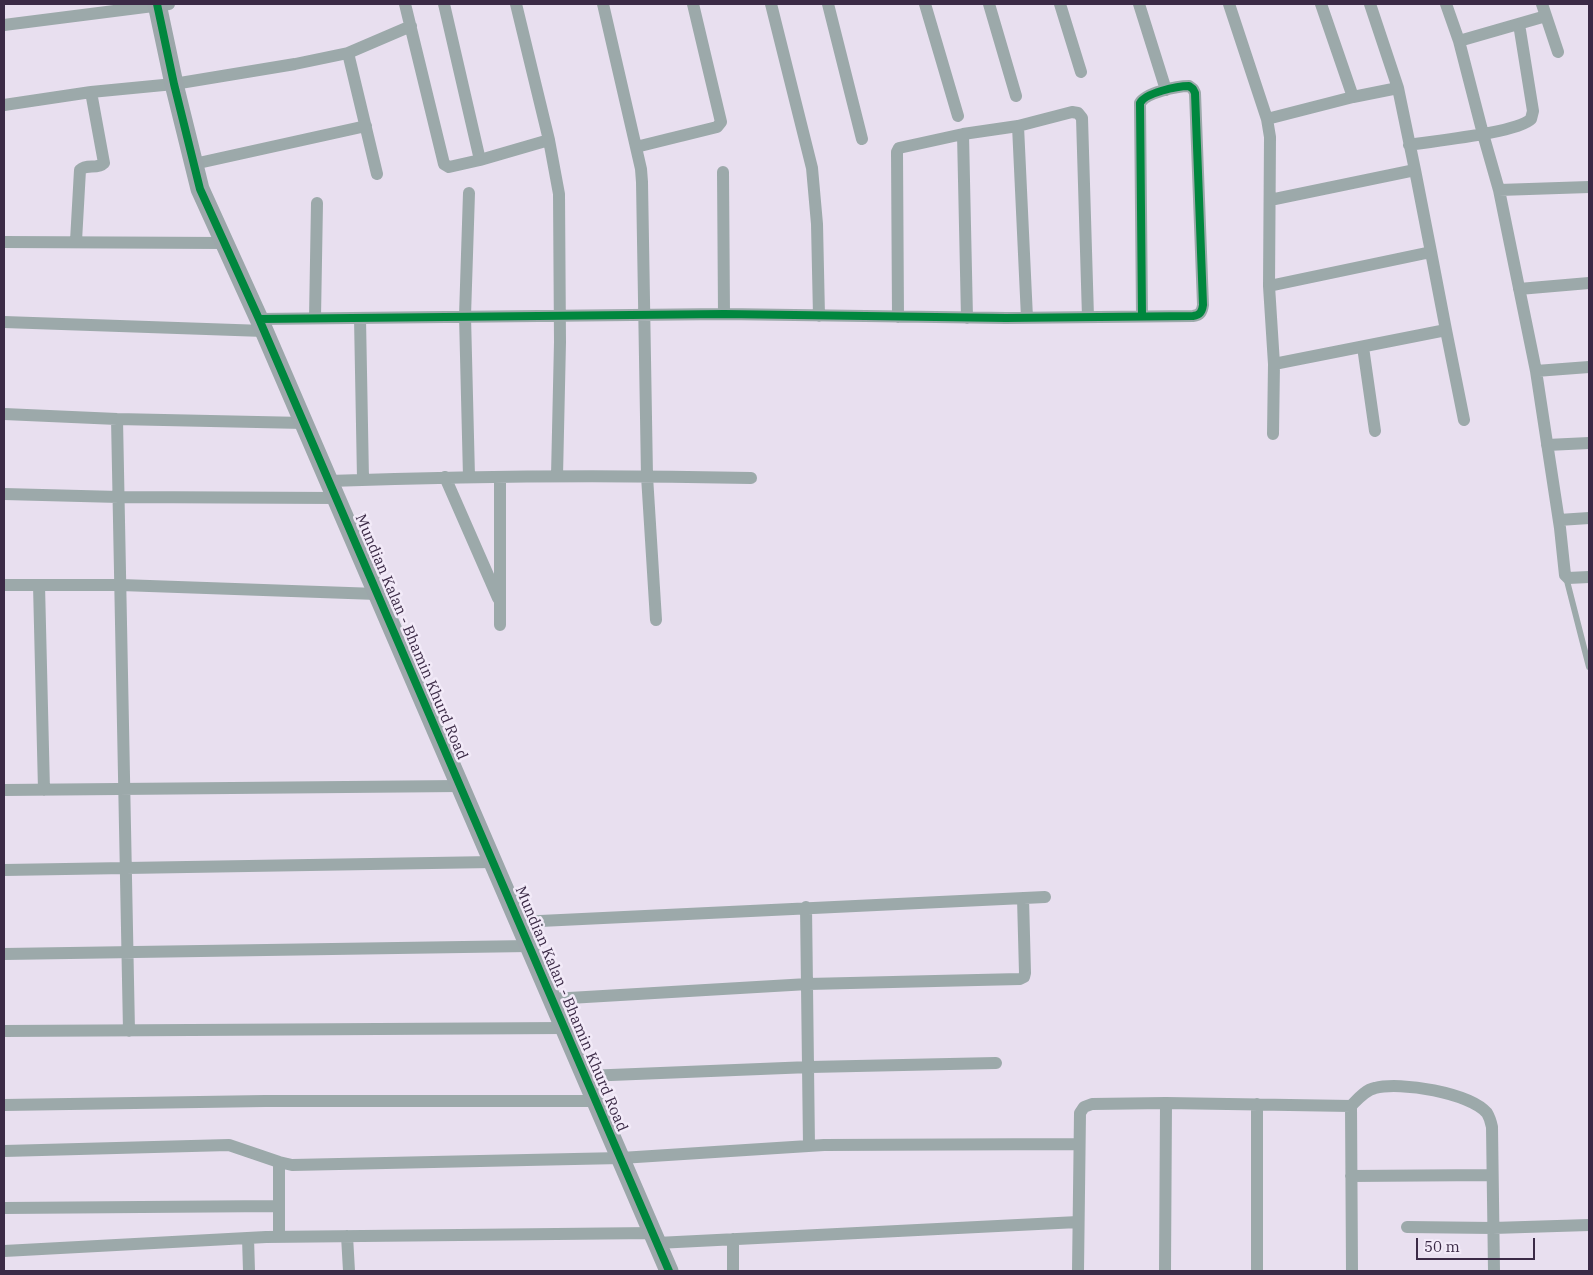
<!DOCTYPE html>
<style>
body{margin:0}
#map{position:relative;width:1593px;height:1275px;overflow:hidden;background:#e8dfef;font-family:"IBM Plex Serif",serif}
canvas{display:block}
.frame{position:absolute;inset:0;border:5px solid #3b2a46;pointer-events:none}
.scale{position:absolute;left:1416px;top:1238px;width:119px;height:22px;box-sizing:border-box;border:2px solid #3b2a46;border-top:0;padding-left:6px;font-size:15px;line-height:18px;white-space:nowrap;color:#3b2a46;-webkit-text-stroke:4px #f2eaf8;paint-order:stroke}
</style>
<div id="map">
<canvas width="1593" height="1275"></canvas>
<div class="frame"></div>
<div class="scale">50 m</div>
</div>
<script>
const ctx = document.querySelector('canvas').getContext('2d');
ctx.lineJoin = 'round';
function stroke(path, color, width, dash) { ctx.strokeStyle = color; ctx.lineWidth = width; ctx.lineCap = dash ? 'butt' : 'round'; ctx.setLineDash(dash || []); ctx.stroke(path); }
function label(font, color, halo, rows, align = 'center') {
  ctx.font = font + ' "IBM Plex Serif",serif'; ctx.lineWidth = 5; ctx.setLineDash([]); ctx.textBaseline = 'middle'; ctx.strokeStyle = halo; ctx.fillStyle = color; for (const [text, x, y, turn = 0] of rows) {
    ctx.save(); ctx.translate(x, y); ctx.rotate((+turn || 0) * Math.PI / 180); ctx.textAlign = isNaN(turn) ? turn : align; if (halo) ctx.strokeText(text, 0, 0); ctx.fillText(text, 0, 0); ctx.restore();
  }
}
stroke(new Path2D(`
 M1566 577 1589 667`), '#9ca9aa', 6);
stroke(new Path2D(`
 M405 4 444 164 449 167 480 160
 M444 4 480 160 549 140
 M516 4 549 140 559 194 560 342 557 476
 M603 4 641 169 642 182 647 476 656 620
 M771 4 812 168 817 224 819 316
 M828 4 862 139
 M925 4 958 116
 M989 4 1016 96
 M1060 4 1081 72
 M1139 4 1166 90
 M1229 4 1267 119 1270 137 1269 286 1274 364 1273 434
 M1321 4 1353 97
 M1370 4 1398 88
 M1446 4 1459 41 1483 134 1499 190 1536 371 1560 528 1565 575 1568 578 1589 577
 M1542 4 1558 52
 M4 25 169 4
 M1459 41 1546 16
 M348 53 377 174
 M4 105 91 92 174 84 295 64 348 53 411 26
 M1267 119 1353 97 1398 88 1415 170 1270 200
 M1018 126 1027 318
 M963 134 967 318
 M1409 145C1433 141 1517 133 1531 119L1533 111 1519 24
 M636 147 717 127 721 122 693 4
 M194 164 366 126
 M1415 170 1431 252
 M723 172 724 314
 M1499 190 1589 187
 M76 241 80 170C87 163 97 170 104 163L91 92
 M4 242 225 243
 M1269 286 1431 252 1446 330 1274 364
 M1519 289 1589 283
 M898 317 897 152 899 148 963 134 1018 126 1072 112 1078 113 1082 118 1088 317
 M315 318 317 203
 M360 318 363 479
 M259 319 724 314 1006 318 1193 316C1200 315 1202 312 1203 305L1195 93 1193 89 1189 86C1177 86 1145 93 1140 103L1142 316
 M4 322 264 331
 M1446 330 1464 420
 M1363 347 1375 431
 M1536 371 1589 367
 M4 414 117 419 304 423
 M117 419 129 1031
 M1547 445 1589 443
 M445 477 498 598
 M469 477 465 316 469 193
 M500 477V625
 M329 481C469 476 610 475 751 478
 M4 494 119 497 336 498
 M1559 520 1589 518
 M4 585H121L377 594
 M39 585 44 790
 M4 790 460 786
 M4 870 493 862
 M806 907 809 1146
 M519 922 1045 897
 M4 954 529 946
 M552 999 808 984 1020 979 1024 977 1025 973 1023 898
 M4 1031 565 1028
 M586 1076 810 1067 996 1063
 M1257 1104V1271
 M4 1105 265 1101H596
 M1351 1106C1358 1099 1365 1090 1375 1088 1400 1081 1470 1093 1487 1113 1490 1118 1491 1122 1492 1127L1494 1271
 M4 1151 229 1145 279 1162 292 1165 621 1158 824 1145 1078 1144
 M279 1162V1237
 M1351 1176 1492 1175
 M4 1208 279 1206
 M1407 1227 1493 1228 1589 1225
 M347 1236 349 1271
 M248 1238 249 1271
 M733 1239V1271
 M657 1243 1078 1222
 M4 1251 266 1237 653 1233
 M1078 1271 1080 1113 1084 1107 1092 1104 1166 1103 1351 1106 1352 1271
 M1165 1271 1166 1103`), '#9ca9aa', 12);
stroke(new Path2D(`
 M157 4 174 84 200 189 259 319 669 1271`), '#9ca7aa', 19);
stroke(new Path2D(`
 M157 4 174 84 200 189 259 319 669 1271
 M259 319 724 314 1006 318 1193 316C1200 315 1202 312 1203 305L1195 93 1193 89 1189 86C1177 86 1145 93 1140 103L1142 316`), '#00873e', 8);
label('15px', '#3b2a46', '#f2eaf8', [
 ["Mundian Kalan - Bhamin Khurd Road",411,637,67],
 ["Mundian Kalan - Bhamin Khurd Road",571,1009,67]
]);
</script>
